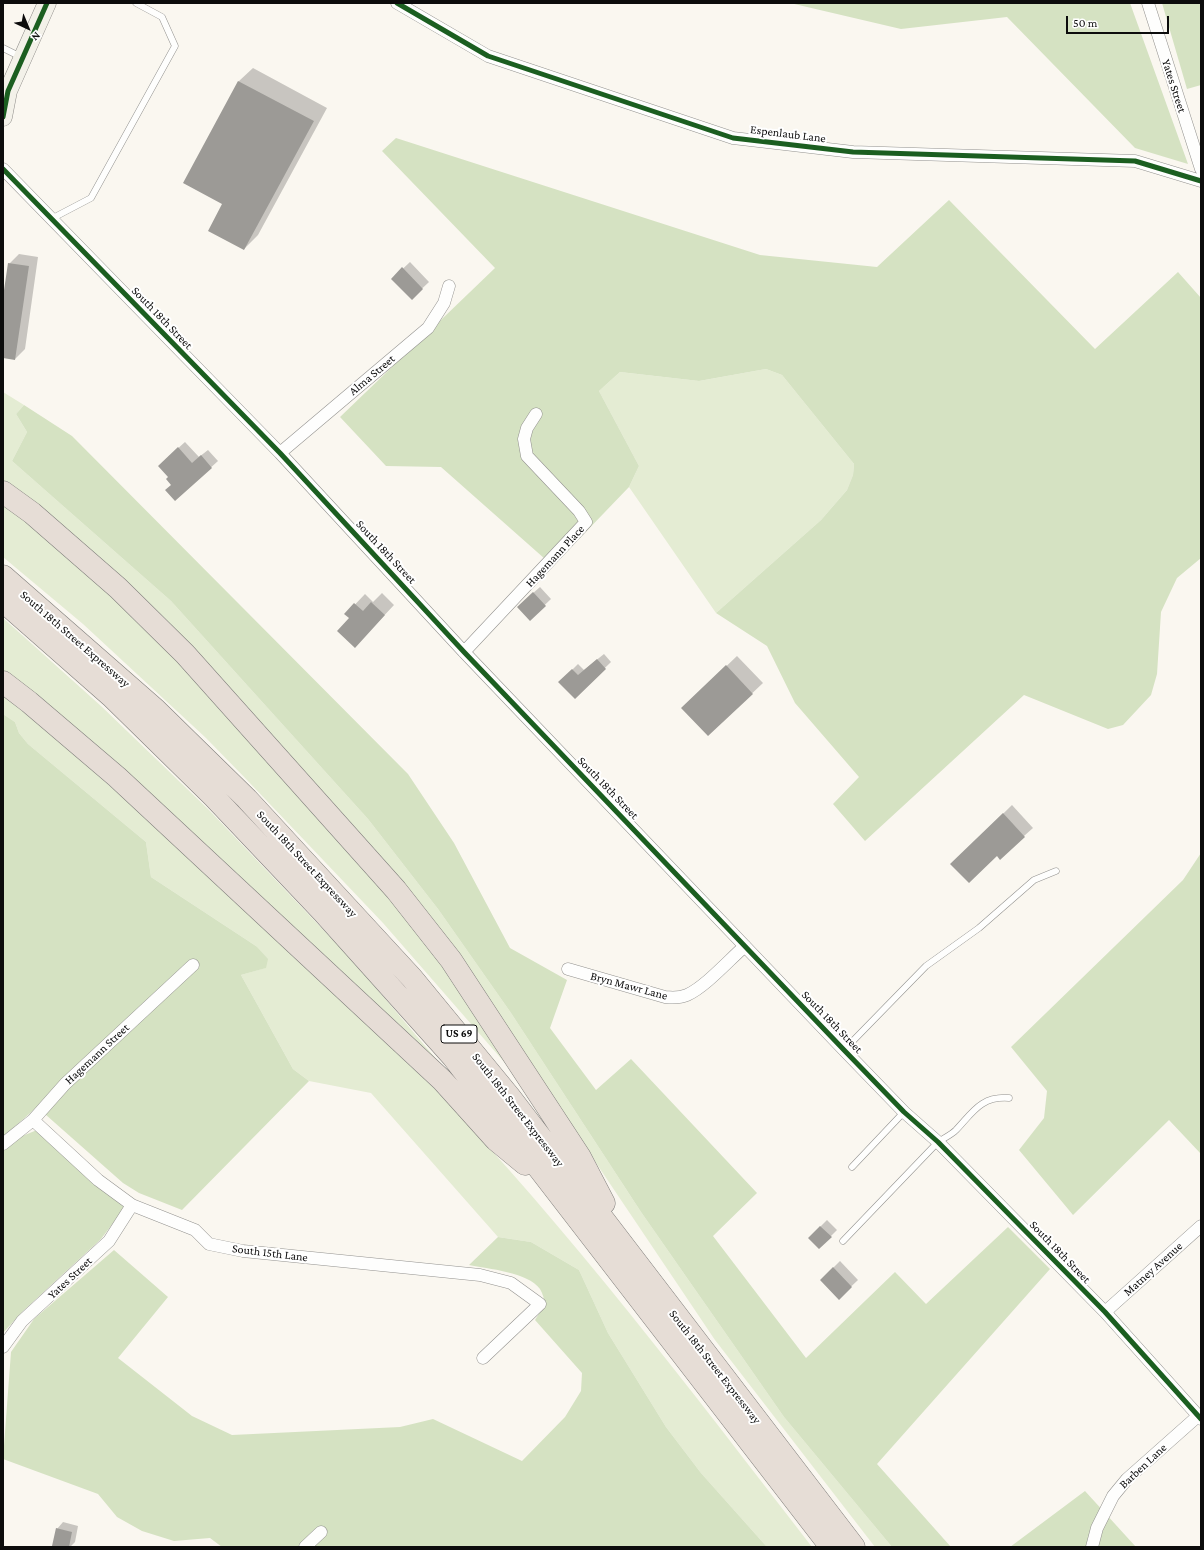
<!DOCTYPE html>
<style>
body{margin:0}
#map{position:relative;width:1204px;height:1550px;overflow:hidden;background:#faf7f0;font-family:"Crimson Pro",serif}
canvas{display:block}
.frame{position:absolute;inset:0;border:4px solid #0c0c0c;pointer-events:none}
.north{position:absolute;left:8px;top:8px;width:40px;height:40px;-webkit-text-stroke:3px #fff;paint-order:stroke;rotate:136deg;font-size:11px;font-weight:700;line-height:16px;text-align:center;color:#0c0c0c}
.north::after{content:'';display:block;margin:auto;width:14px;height:18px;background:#0c0c0c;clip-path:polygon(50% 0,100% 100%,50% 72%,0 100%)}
.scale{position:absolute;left:1066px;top:16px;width:103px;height:18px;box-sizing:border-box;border:2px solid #0c0c0c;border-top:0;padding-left:5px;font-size:12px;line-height:14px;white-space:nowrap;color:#0c0c0c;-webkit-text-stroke:3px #fff;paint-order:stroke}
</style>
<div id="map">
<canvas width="1204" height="1550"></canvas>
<div class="frame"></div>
<div class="north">N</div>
<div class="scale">50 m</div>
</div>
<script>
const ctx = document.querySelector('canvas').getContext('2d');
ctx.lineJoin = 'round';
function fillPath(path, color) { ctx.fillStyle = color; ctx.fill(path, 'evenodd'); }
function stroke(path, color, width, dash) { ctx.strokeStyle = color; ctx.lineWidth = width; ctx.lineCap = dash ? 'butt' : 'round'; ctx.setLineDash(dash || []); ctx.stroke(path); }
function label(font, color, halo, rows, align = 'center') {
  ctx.font = font + ' "Crimson Pro",serif'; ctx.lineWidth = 4; ctx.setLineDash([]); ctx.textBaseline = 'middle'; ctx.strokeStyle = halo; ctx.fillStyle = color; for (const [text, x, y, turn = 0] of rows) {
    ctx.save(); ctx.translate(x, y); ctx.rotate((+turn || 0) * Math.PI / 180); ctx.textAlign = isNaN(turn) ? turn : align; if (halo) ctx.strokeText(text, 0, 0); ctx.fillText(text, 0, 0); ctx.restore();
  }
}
fillPath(new Path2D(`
 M766 369 782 375 854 464 853 475 847 490 821 520 716 613 629 487 639 466 599 391 620 372 699 381Z
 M3 392 24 405 16 414 27 432 12 461 171 601 368 819 438 909 511 1013 641 1212 784 1417 892 1547H875L715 1340 453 950 54 521 3 480Z
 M3 501 123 602 404 909 512 1071 383 923 247 780 206 738 83 624 3 557Z
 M3 618 101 706 208 809 354 962 437 1060 432 1064 3 676Z
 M3 695C153 817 291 954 432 1086 570 1230 690 1389 812 1547H767L701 1473 666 1427 608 1333 579 1270 531 1242 498 1237 371 1093 309 1081 293 1069 241 975 265 968 256 946 151 877 146 842 28 744 19 733 15 722 3 714Z`), '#e4ecd3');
fillPath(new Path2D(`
 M790 3H1130L1188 164 1135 148 1007 17 901 29Z
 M1162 3H1201V85L1187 89Z
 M396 138 760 255 877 267 949 200 1095 349 1178 272 1201 298V558L1177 578 1161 612 1157 674 1151 695 1123 725 1108 729 1024 695 865 841 833 804 859 777 795 703 767 646 716 613 821 520 847 490 853 475 854 464 782 375 766 369 699 381 620 372 599 391 639 466 629 487 554 565 545 559 441 467 386 466 340 417 495 268 382 151Z
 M24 405 72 436 408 774 454 843 510 948 567 980 550 1028 596 1090 631 1059 757 1193 713 1236 806 1358 895 1272 926 1304 1008 1227 1050 1269 877 1464 951 1547H892L784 1417 641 1212 511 1013 438 909 368 819 171 601 12 461 27 432 16 414Z
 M3 714 15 722 19 733 28 744 146 842 151 877 256 946 268 959 266 968 241 975 293 1069 309 1081 182 1210 139 1193 123 1183 37 1107 3 1137Z
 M1201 853V1154L1169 1120 1073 1215 1019 1150 1044 1118 1047 1091 1011 1047 1183 880Z
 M37 1130 126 1206 101 1239 22 1312 3 1333V1149L20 1137Z
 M498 1237 531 1242 579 1270 608 1333 666 1427 701 1473 767 1547H222L210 1538 174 1541 142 1531 117 1517 98 1494 3 1459 11 1352 34 1319 114 1250 168 1297 118 1358 192 1416 232 1435 400 1427 433 1419 522 1461 565 1417 581 1391 582 1373 535 1320 545 1304C544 1299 543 1294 540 1289 528 1272 488 1269 469 1265Z
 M1085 1491 1136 1547H1010Z`), '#d5e2c2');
fillPath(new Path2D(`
 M253 68 327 108 258 235 244 249 224 204 184 183 239 81Z
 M19 254 38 257 25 349 15 359 3 357V304L9 264Z
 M410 262 429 282 412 298 392 279Z
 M185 442 199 457 208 450 218 461 175 500 165 460Z
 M540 587 551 599 530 619 524 601Z
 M382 593 394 605 365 636 346 614 365 594 373 602Z
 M604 654 611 662 575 697 560 682 578 664 584 670Z
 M737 656 763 683 708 735 693 698Z
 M1012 805 1033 828 1024 836 1000 859 997 855 952 864Z
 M827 1220 837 1230 819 1248 809 1238Z
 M840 1261 858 1280 839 1298 821 1280Z
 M63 1522 78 1526 75 1542 70 1547 53 1545 57 1529Z`), '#0003');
fillPath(new Path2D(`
 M238 81 314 121 244 250 208 231 222 204 183 183Z
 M8 263 29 266 15 360 3 358V297Z
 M402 267 423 289 412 300 391 279Z
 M178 447 192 463 201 455 212 468 175 501 165 490 171 485 166 479 168 477 158 466Z
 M533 592 546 606 530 621 517 607Z
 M371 602 385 615 355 648 337 631 349 618 344 614 354 603 363 611Z
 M597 659 606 669 575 699 558 682 572 669 578 675Z
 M726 665 753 694 708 736 681 708Z
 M1003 813 1025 837 1000 860 997 856 969 883 950 864Z
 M820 1226 832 1237 819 1249 808 1238Z
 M833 1267 852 1287 839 1300 820 1280Z
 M56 1528 72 1532 69 1547 52 1546Z`), '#9c9a96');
const service = new Path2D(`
 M3 48 21 57
 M51 219 91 198 175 46 162 17 136 3
 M844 1050 926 966 979 928 1034 880 1056 871
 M852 1167 904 1112
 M843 1241 938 1142C944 1138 951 1135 956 1130 973 1112 981 1096 1009 1098`);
const minor = new Path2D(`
 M397 3 488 56 733 138 853 152 1135 161 1201 181
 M1148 3 1201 169
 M3 169 280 453 464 652 844 1050 904 1112 938 1142 1105 1312 1201 1419
 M280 453 428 328 444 303 449 286
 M464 652 586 522 579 511 527 456 524 439 527 428 536 414
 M568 969 665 997C673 998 680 998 687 995 705 987 729 960 745 946
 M33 1120 98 1180 132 1205 195 1230 209 1244 243 1251 480 1275 511 1283 540 1304 483 1358
 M3 1144 33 1120 65 1084 193 965
 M1105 1312 1201 1226
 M3 1347 22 1321 109 1241 132 1205
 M305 1547 321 1532
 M1092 1547 1097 1528 1113 1496 1127 1479 1198 1416`);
const secondary = new Path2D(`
 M3 117 8 91 47 3`);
const motorway = new Path2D(`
 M3 492 32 513 118 588 185 654 396 890 451 960 580 1157 604 1203
 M3 576 156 710 247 799 412 978 509 1096 854 1547
 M3 601 111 696 214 797 323 912 453 1057 831 1547
 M3 682 29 702 117 777 442 1080 496 1140 525 1164`);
stroke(service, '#93928f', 7);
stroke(minor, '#93928f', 13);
stroke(secondary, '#8a8885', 19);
stroke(motorway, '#807f7c', 23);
stroke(service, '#fefefd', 6);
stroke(minor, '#fefefd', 12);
stroke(secondary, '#f3f1e9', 18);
stroke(motorway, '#e6ddd6', 22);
stroke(new Path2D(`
 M397 3 488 56 733 138 853 152 1135 161 1201 181
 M3 117 8 91 47 3
 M3 169 280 453 464 652 844 1050 904 1112 938 1142 1105 1312 1201 1419`), '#1b5e20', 5);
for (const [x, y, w] of [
 [459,1034,36]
]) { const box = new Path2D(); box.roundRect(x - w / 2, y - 9, w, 18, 3); ctx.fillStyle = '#fff'; ctx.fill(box); stroke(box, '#0c0c0c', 1); }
label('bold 11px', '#0c0c0c', null, [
 ["US 69",459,1034]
]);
label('12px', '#0c0c0c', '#fff', [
 ["Yates Street",1174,86,72],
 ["Espenlaub Lane",788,134,7],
 ["South 18th Street",162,318,46],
 ["Alma Street",372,375,-40],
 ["South 18th Street",386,552,47],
 ["Hagemann Place",555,556,-47],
 ["South 18th Street Expressway",75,639,41],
 ["South 18th Street",608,788,46],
 ["South 18th Street Expressway",307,864,47],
 ["Bryn Mawr Lane",629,986,15],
 ["South 18th Street",832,1022,46],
 ["Hagemann Street",97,1054,-43],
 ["South 18th Street Expressway",518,1110,52],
 ["South 18th Street",1060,1252,46],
 ["South 15th Lane",270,1253,7],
 ["Matney Avenue",1153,1269,-42],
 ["Yates Street",70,1278,-43],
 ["South 18th Street Expressway",715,1367,52],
 ["Barben Lane",1143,1466,-43]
]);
</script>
